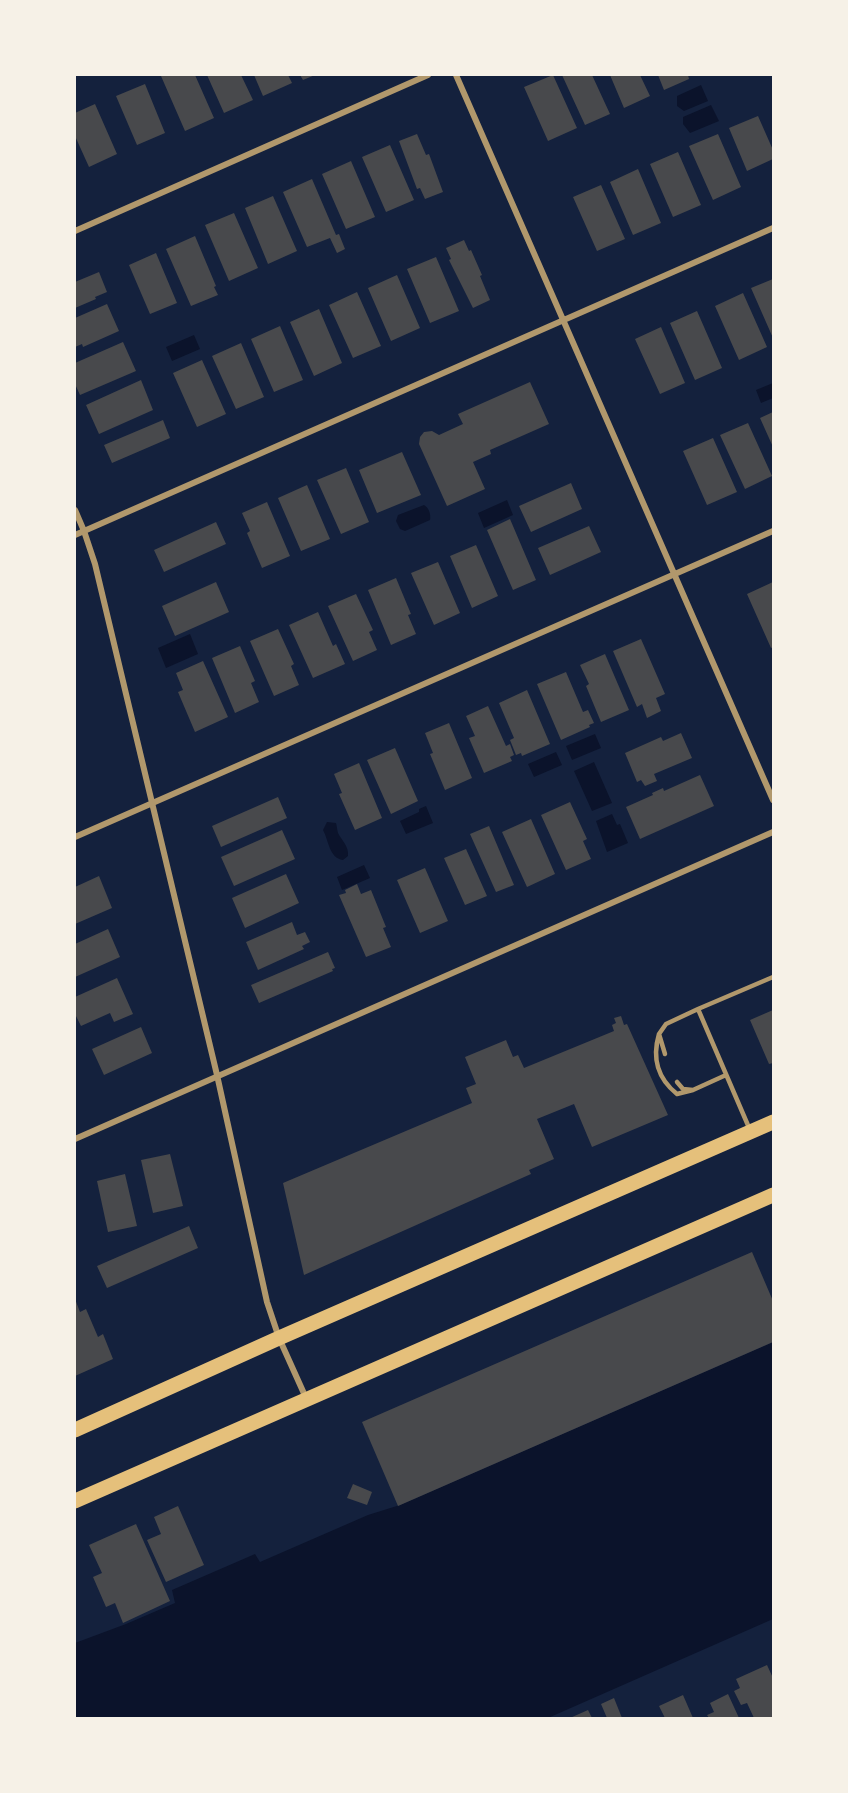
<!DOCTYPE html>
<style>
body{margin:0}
#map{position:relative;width:848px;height:1793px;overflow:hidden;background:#14213d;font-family:"Varela Round",sans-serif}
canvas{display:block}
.frame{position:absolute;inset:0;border:76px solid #f6f1e7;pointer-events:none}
</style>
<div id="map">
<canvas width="848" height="1793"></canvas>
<div class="frame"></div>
</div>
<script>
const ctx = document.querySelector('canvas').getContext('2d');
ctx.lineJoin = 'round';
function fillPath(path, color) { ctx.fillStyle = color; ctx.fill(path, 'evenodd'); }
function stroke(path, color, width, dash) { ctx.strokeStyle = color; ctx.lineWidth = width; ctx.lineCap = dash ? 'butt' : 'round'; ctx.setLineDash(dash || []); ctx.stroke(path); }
fillPath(new Path2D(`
 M701 85 708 101 684 111 677 106V96Z
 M711 105 719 121 690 133 683 124V117Z
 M194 335 200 349 172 361 166 347Z
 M773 383V398L761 403 756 390Z
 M507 500 513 515 484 528 478 513Z
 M424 505C429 508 431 514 430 520L405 531 400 529 396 521 398 515Z
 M190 634 198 654 166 668 158 648Z
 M595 734 601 748 572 760 566 746Z
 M556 752 562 765 534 777 528 764Z
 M594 762 612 803 592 811 574 771Z
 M426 806 433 823 406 834 400 821 419 812V809Z
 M612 814 617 825 620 824 628 843 607 852 596 821Z
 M327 822 336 823C337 826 337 830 338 833 342 841 349 846 348 856L343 860C329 858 329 841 323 830Z
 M364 865 370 878 342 890 337 877Z
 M773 1342V1619L548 1718H75V1643L126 1624 175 1603 172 1590 255 1554 260 1562 368 1515 400 1505Z`), '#0b132b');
fillPath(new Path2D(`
 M163 75H195L214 118 185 131 161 76Z
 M207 75H241L253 100 224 113Z
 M254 75H288L292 83 263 96Z
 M300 75H315L303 80Z
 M553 75 577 128 548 141 524 87Z
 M562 75H592L610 114 585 125Z
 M610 75H640L650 96 624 108Z
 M658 75H688L689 79 664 90Z
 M145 84 165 133 137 145 116 96Z
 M95 104 117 154 89 167 75 136V113Z
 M758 116 773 150V159L747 171 729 128Z
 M417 134 426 155 429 154 443 192 425 199 420 188 417 189 399 141Z
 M718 134 741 187 713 200 689 146Z
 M390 145 414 200 386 212 362 157Z
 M678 152 701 205 673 217 650 164Z
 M351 161 375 217 346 229 322 174Z
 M638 169 661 223 633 235 610 182Z
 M312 179 336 235 339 234 345 249 337 253 330 238 307 247 283 192Z
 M601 185 625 239 597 251 573 197Z
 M273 196 297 251 268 264 245 208Z
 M234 213 258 268 229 281 205 225Z
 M195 236 216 286 214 287 218 295 191 306 166 249Z
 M464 240 469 251 471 250 482 275 480 276 490 300 473 308 449 260 451 259 446 248Z
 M156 253 177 303 150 314 129 265Z
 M436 257 459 311 430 323 407 269Z
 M99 272 107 292 95 297 96 299 75 308V282Z
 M397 275 420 328 391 341 368 288Z
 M773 279V338L751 288Z
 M357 292 381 346 353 358 329 305Z
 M743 293 767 347 739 360 715 306Z
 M107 304 119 331 83 347 82 344 75 347V318Z
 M319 309 342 363 314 376 290 322Z
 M697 311 722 368 695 380 670 323Z
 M280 326 303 380 274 392 251 339Z
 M661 327 685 383 660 394 635 339Z
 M123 342 136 371 80 395 75 384V363Z
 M241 343 264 397 236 409 212 356Z
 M202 360 226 414 197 427 173 373Z
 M141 380 153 410 99 434 86 405Z
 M530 382 549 424 490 450 491 454 473 462 485 489 447 506 419 444 420 437 424 432 432 431 439 435 463 424 458 414Z
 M773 412V447L760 418Z
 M163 420 170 438 112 463 104 445Z
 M748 423 772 476 745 489 720 435Z
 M713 438 737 492 707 505 683 451Z
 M402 452 421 495 377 513 359 470Z
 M346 468 369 522 341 534 317 480Z
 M571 483 582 509 531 532 519 506Z
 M307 485 330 539 301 551 278 498Z
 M267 502 290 556 262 568 247 533 250 531 242 513Z
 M510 519 536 580 513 590 487 530Z
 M216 522 226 544 164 572 154 550Z
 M589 526 601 552 550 575 538 548Z
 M476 545 498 596 472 608 450 556Z
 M438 562 460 613 434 625 411 573Z
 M396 578 411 614 408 615 416 634 391 645 368 590Z
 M216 582 229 612 175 636 162 606Z
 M773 582V647L771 648 747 594Z
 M356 594 373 630 369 632 377 650 353 661 328 606Z
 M318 612 333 646 336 644 345 664 313 678 289 625Z
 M278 629 294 664 291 666 299 685 274 696 250 641Z
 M641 639 665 694 656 698 661 711 647 718 642 704 637 707 613 651Z
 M240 646 255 681 251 683 259 702 235 713 212 658Z
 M605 654 629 710 601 722 586 686 589 684 580 665Z
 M203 661 228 717 195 732 178 692 183 690 176 673Z
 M566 672 583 712 588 710 594 723 589 725 590 727 561 740 537 684Z
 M527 690 550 744 522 756 521 753 516 755 510 740 514 738 499 703Z
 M488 706 506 746 510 744 514 755 510 757 512 761 484 773 469 738 475 736 466 716Z
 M449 723 472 778 445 790 430 754 433 753 425 733Z
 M681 733 692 758 654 774 657 781 645 786 641 780 637 782 625 753 661 737 663 741Z
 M395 748 418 801 391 814 367 760Z
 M359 763 382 818 355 830 339 794 342 793 334 774Z
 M700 775 714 806 640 839 626 807 653 795 652 793 663 788 664 791Z
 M278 797 287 818 221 847 212 826Z
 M570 802 587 839 583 841 591 859 566 870 541 815Z
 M531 819 555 874 527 887 502 832Z
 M489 826 514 885 496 892 470 834Z
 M282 830 295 859 234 886 221 857Z
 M466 849 487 896 465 905 444 858Z
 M425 868 448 921 420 933 397 880Z
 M286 874 299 903 245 928 232 898Z
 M99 876 112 908 75 924V887Z
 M357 884 361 894 371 890 386 927 383 928 391 947 366 957 339 895 346 893 345 890Z
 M292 922 297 935 305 932 310 942 302 946 304 949 258 970 246 942Z
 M108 929 120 957 75 977V944Z
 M328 952 335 968 332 969 333 971 259 1003 251 985Z
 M117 978 133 1014 114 1022 110 1013 81 1026 75 1014V997Z
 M773 1010V1063L769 1064 750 1020Z
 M621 1016 624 1025 627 1024 668 1115 592 1147 574 1104 537 1119 554 1159 529 1170 531 1174 304 1275 283 1183 472 1103 466 1088 476 1084 465 1057 506 1040 513 1057 518 1055 524 1068 614 1031 612 1025 616 1023 614 1018Z
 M141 1027 152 1053 104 1075 92 1049Z
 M170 1154 183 1206 153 1213 141 1160Z
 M125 1174 137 1226 108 1232 97 1181Z
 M189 1226 198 1248 107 1288 97 1266Z
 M752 1252 773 1301V1342L398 1506 362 1422Z
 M75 1299 80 1312 86 1309 98 1337 103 1334 113 1359 75 1376Z
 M353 1484 372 1492 367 1505 347 1498Z
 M178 1506 204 1565 166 1582 147 1540 161 1534 154 1517Z
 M136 1524 170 1601 123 1623 115 1603 106 1607 93 1577 102 1573 89 1545Z
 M767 1665 773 1678V1718H754L747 1703 741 1705 734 1691 740 1688 736 1679Z
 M728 1694 739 1718H709L707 1715 714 1712 710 1703Z
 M683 1695 693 1718H665L659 1706Z
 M614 1698 622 1718H607L601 1704Z
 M588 1710 592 1718H570Z`), '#48494c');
stroke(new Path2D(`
 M659 1034C652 1058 657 1078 677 1094L693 1090
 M665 1054 659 1034 666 1024 698 1009
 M677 1082 683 1089 693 1090 726 1075
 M750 1130 698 1009 773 977`), '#b1986c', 4.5);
stroke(new Path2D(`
 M456 75 773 800
 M75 231 428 75
 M75 510 84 531 95 564 217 1075 267 1302 279 1338 306 1398
 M75 535 773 228
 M75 837 773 531
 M75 1139 773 832`), '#b1986c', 6);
stroke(new Path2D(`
 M75 1430 279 1338 773 1122
 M75 1501 773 1195`), '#e5c07b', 15);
</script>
